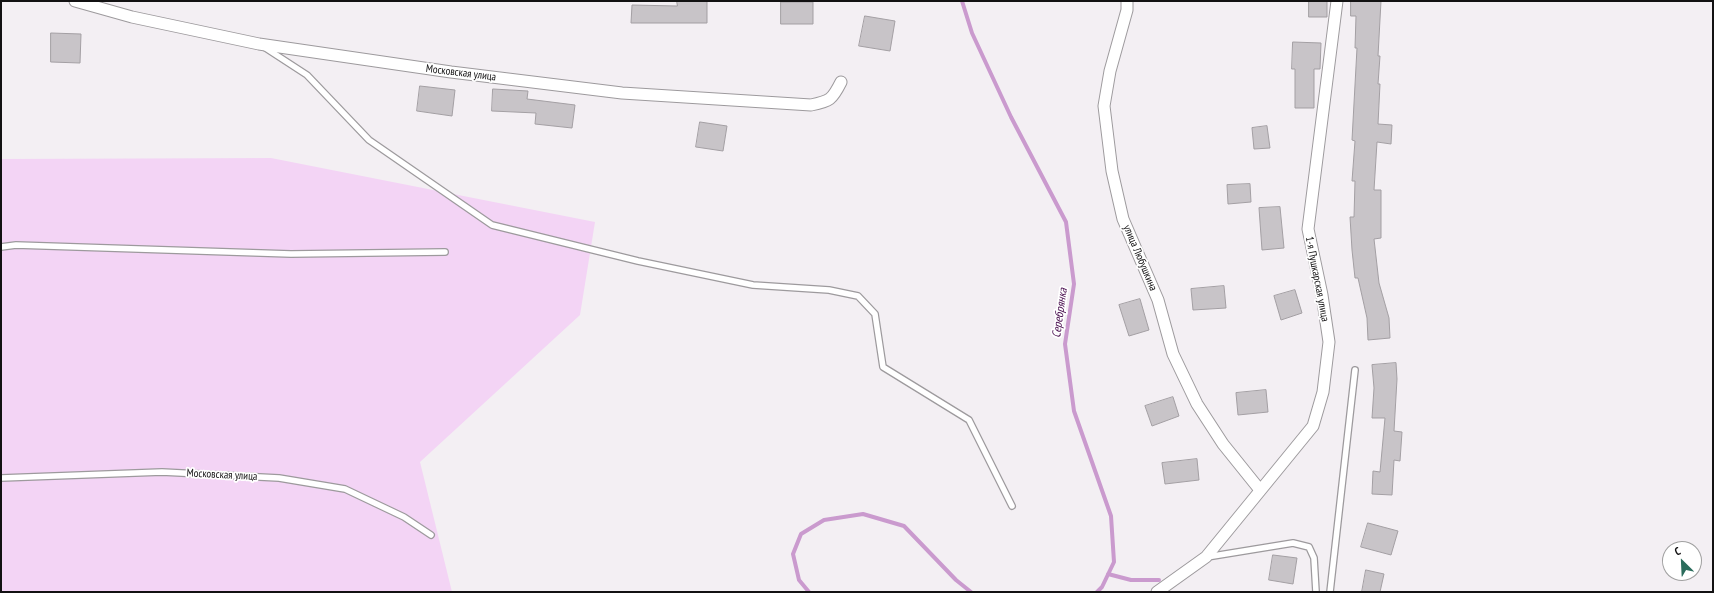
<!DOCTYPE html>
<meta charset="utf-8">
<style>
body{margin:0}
#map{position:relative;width:1714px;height:593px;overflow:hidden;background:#f3eff3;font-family:"PT Sans Narrow",sans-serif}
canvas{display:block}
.frame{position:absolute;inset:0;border:2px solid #121112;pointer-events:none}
.north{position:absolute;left:1662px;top:541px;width:40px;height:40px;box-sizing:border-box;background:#fff;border:1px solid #a0a0a0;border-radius:50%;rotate:336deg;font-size:11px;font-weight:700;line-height:16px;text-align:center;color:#121112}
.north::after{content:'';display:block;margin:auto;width:14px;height:18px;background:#2b6c5c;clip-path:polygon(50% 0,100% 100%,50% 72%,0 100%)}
</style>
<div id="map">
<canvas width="1714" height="593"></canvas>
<div class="frame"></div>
<div class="north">С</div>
</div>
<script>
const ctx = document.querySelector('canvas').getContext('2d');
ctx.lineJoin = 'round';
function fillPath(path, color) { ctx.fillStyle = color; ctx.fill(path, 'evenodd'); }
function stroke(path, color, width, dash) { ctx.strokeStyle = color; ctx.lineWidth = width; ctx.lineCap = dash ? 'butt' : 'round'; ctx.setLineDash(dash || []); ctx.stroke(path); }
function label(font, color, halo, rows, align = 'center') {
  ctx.font = font + ' "PT Sans Narrow",sans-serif'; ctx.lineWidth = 3.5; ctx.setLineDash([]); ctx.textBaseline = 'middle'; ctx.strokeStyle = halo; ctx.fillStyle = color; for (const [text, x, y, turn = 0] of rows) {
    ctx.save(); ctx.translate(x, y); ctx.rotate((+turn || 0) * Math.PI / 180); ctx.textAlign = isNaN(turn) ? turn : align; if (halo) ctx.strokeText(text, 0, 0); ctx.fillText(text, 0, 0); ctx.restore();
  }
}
fillPath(new Path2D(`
 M271 158 595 222 580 315 420 462 452 592H1V159Z`), '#f3d4f5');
stroke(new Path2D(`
 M962 1 972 33 1011 117 1066 222 1074 284 1065 344 1074 411 1111 516 1114 562 1102 587 1097 592
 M1108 574 1131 580H1159
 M809 592 799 580 793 554 801 534 824 520 863 514 904 526 956 580 971 592`), '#ca9ace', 4);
const building = new Path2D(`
 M677 1H707V23H631L632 5 677 6Z
 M1309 1H1327V17H1309Z
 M1351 1H1381L1378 56H1380L1378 84H1380L1378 124 1392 125 1391 144 1377 142 1374 190H1381V238L1374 239 1379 283 1389 318 1390 338 1368 340 1367 318 1358 278H1355L1352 250 1350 217H1354L1355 181H1352L1355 141 1352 140 1357 48H1355L1356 16H1351Z
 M781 2H813V24H781Z
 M865 16 895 21 890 51 859 46Z
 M51 33 81 34 80 63 51 62Z
 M1293 42 1321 43 1320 69H1314V108H1295V69H1292Z
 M420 86 455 90 452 116 417 111Z
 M493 89 528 91 527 99 575 105 572 128 535 124 536 113 492 111Z
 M700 122 727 126 723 151 696 147Z
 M1267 126 1270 148 1254 149 1252 128Z
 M1250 184 1251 202 1228 204 1227 185Z
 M1280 207 1284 248 1262 250 1259 208Z
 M1224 286 1226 308 1193 310 1191 289Z
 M1295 290 1302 313 1281 320 1274 296Z
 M1140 299 1149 330 1129 336 1119 305Z
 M1396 363 1397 379 1394 431 1402 432 1400 461 1394 460 1392 495 1372 494 1373 471 1380 472 1385 418H1372L1374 388 1372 365Z
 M1266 390 1268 412 1238 415 1236 393Z
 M1173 397 1179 416 1152 426 1145 406Z
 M1197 459 1199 480 1165 484 1162 463Z
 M1368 523 1398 531 1391 555 1361 547Z
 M1273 555 1297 558 1293 584 1269 580Z
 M1366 570 1384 574 1380 592H1362Z`);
fillPath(building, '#c8c4c8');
stroke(building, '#a39fa3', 1);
const lane = new Path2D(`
 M264 47 307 75 369 140 492 225 638 261 753 285 829 290 858 296 875 314 883 367 969 420 1012 506
 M1 247 16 245 291 254 445 252
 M1 478 162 472 279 478 345 489 404 517 431 535
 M1207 557 1293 543 1309 547 1314 558 1316 592
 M1330 592 1355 370`);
const street = new Path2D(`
 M75 1 132 17 259 44 451 72 622 93 811 105C830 101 832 100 841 82
 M1127 1V10L1110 71 1104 106 1112 171 1123 219 1158 300 1173 354 1197 404 1223 444 1260 490
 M1157 592 1206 557 1313 426 1323 392 1329 342 1322 295 1308 229 1337 1`);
stroke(lane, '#9d9a9d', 8);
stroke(street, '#9d9a9d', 13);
stroke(lane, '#fff', 5.5);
stroke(street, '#fff', 11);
label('11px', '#121112', '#fff', [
 ["Московская улица",461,73,7],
 ["улица Любушкина",1140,258,67],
 ["1-я Пушкарская улица",1317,279,79],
 ["Московская улица",222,475,3]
]);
label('italic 12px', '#4a0f50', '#fff', [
 ["Серебрянка",1060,313,-82]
]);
</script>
